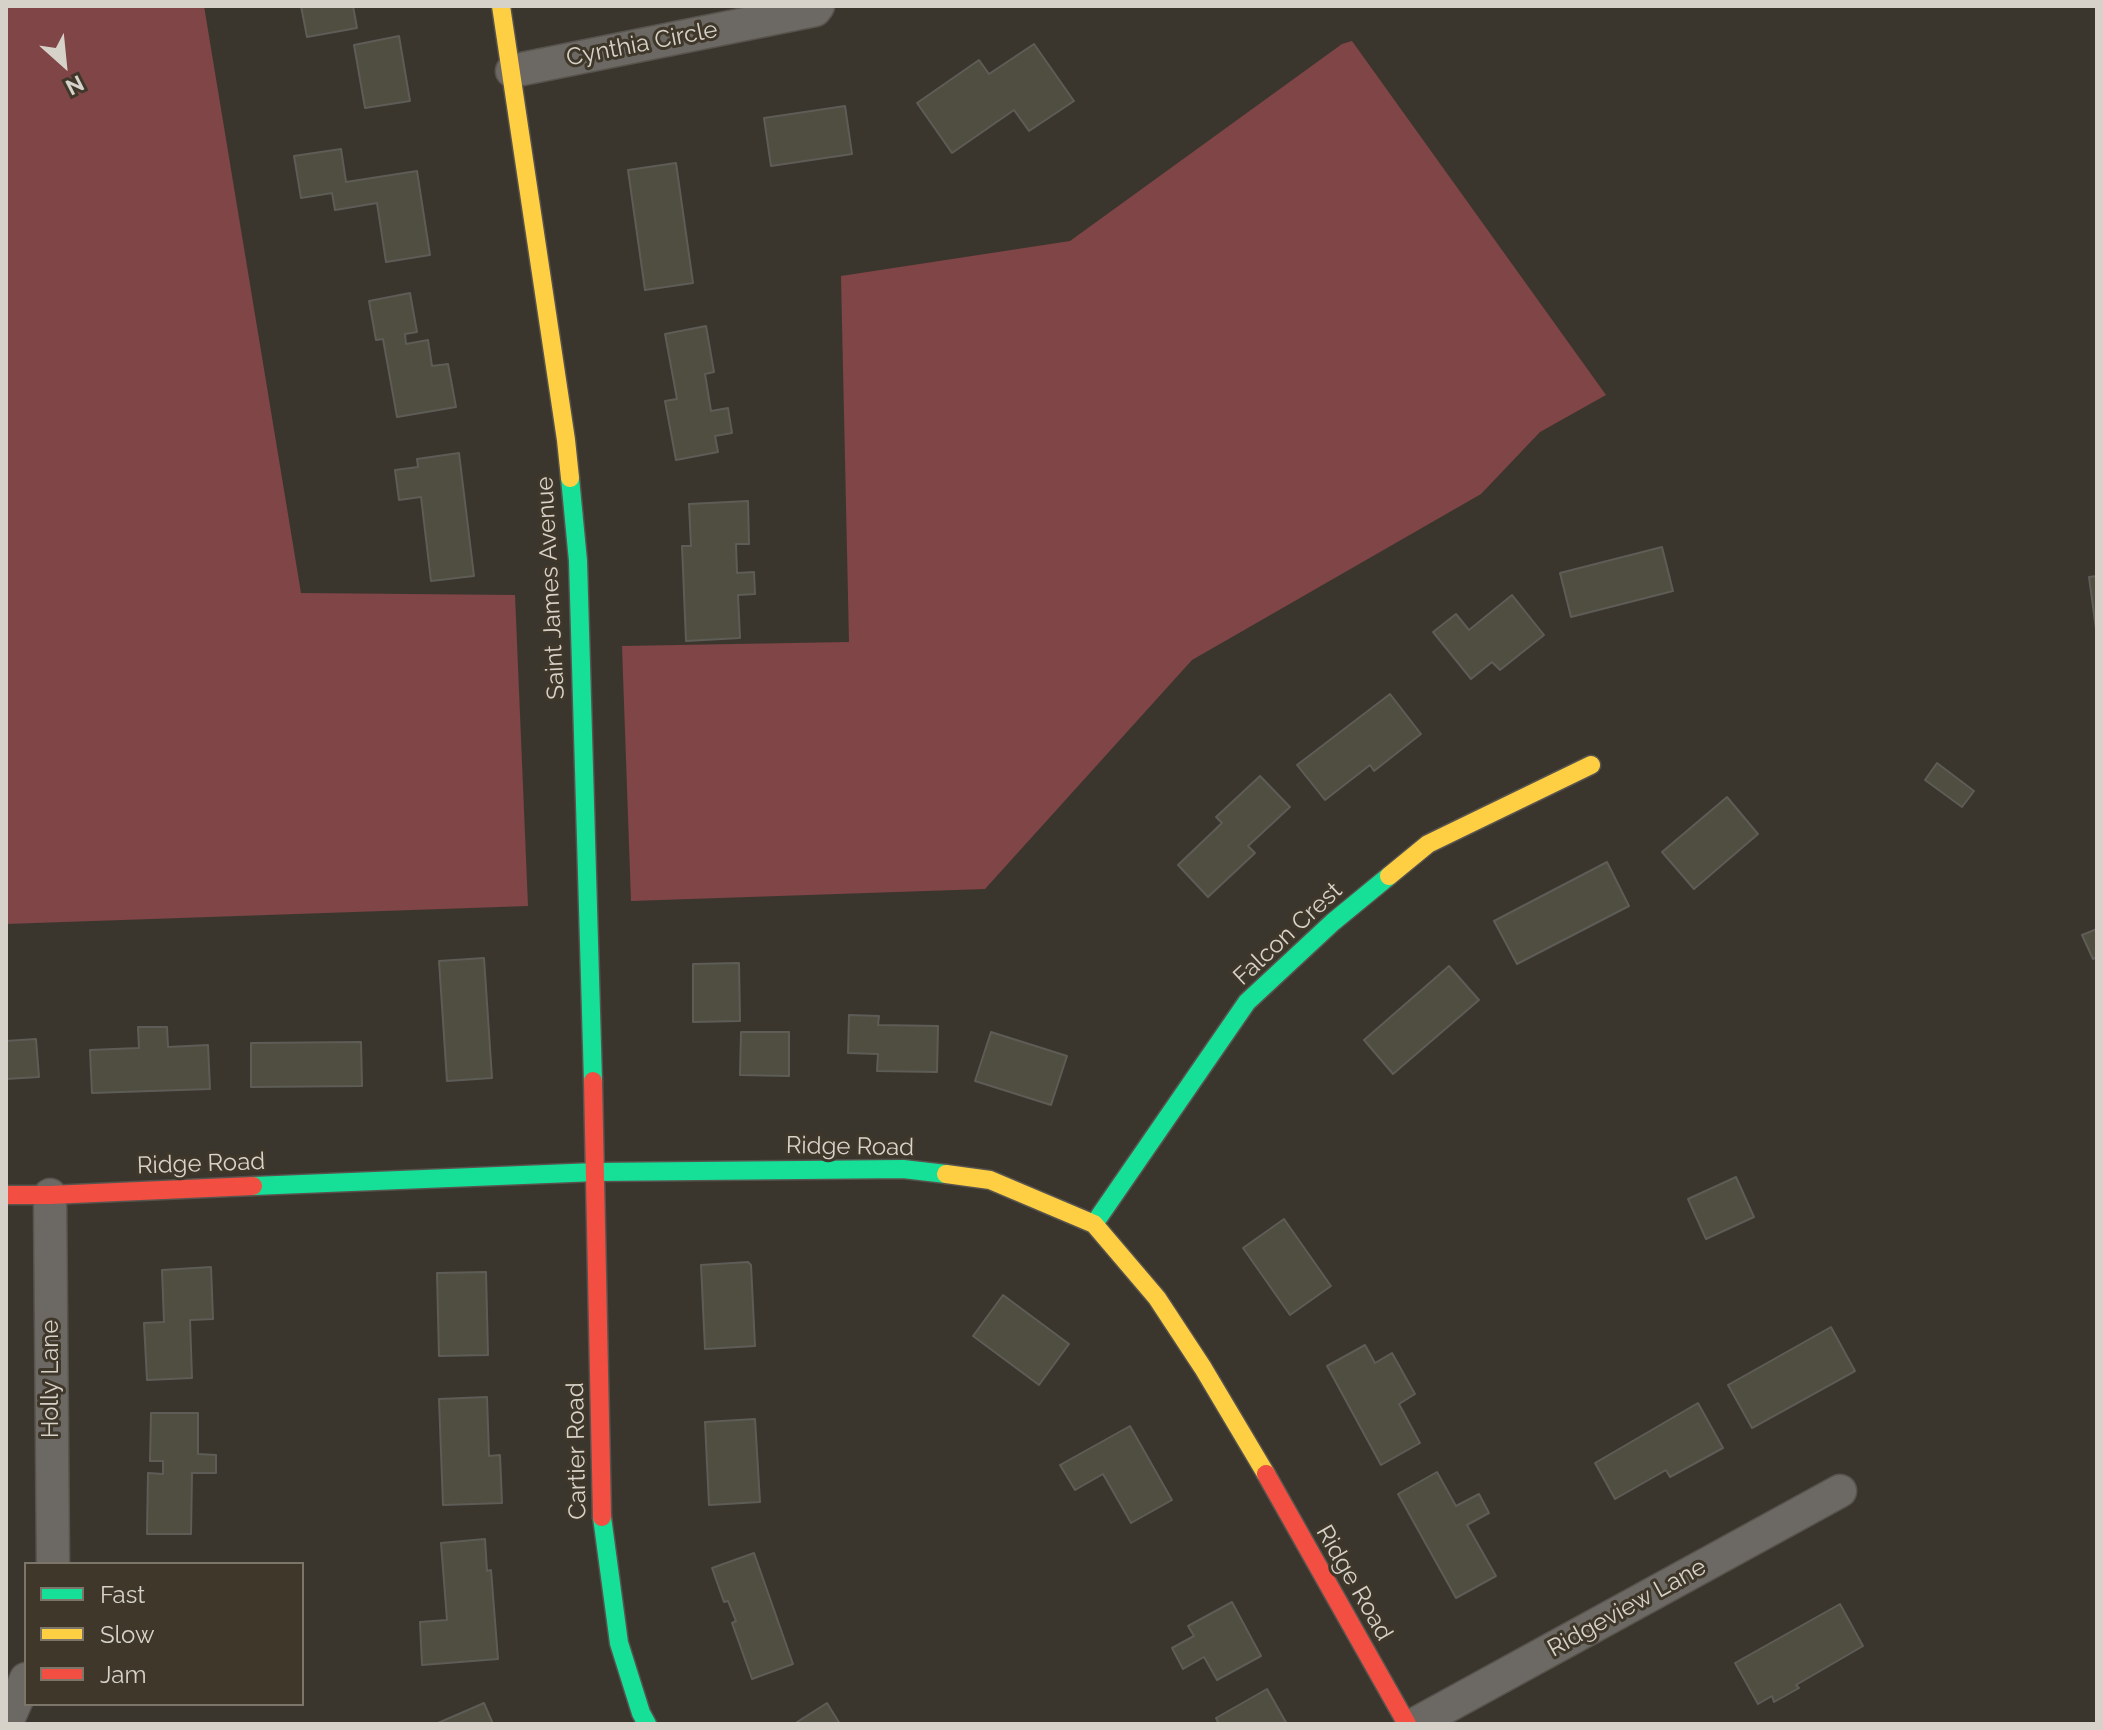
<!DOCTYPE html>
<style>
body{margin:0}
#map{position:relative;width:2103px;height:1730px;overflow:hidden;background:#3a362e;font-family:Raleway,sans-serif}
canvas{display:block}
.frame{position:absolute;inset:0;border:8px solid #d7d2c9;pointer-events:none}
.legend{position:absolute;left:24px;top:1562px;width:280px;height:144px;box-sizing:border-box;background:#3f3729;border:2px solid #7c7569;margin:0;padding:10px 14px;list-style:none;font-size:24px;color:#d7d2c9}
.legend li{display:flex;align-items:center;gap:16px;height:40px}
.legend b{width:40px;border:2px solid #7c7569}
.north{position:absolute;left:24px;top:24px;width:80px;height:80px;-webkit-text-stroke:6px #3f3729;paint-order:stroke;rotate:153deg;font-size:22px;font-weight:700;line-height:32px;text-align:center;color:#d7d2c9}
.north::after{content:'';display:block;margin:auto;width:28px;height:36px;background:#d7d2c9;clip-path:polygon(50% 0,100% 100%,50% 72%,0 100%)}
</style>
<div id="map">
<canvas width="2103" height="1730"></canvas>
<div class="frame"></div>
<ul class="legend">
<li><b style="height:10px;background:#16e098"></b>Fast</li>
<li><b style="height:10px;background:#ffcf43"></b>Slow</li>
<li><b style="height:10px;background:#f24e42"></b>Jam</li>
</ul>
<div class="north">N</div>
</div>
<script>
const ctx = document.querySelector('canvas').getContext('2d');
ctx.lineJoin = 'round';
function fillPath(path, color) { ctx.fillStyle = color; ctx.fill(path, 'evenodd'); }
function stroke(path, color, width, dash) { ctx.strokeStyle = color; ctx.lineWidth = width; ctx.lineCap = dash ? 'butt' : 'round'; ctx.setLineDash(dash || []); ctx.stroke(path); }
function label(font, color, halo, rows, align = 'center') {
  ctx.font = font + ' Raleway,sans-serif'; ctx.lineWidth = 6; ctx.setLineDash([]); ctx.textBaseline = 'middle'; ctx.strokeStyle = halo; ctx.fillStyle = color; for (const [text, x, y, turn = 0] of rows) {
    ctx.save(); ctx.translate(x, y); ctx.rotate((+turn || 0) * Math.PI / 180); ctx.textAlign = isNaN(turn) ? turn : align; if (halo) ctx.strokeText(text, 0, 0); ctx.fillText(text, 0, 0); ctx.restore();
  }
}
fillPath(new Path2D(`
 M6 6H204L301 593 515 595 528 906 6 924Z
 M1352 41 1606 395 1540 432 1481 494 1192 660 985 889 631 901 622 646 849 642 841 276 1070 241 1342 44Z`), '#804546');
const building = new Path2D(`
 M301 6H353L357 28 307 37Z
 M399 36 410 101 365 108 354 45Z
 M1034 44 1074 101 1029 131 1014 110 952 153 917 103 979 60 989 74Z
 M845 106 852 154 771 166 764 118Z
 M341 149 346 182 417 171 430 255 386 262 377 203 335 210 332 193 301 198 294 156Z
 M676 163 693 283 645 290 628 170Z
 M410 293 417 332 405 334 406 344 428 340 432 366 448 364 456 407 397 417 383 339 376 340 369 301Z
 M706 326 714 372 705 374 711 411 728 408 732 433 715 436 718 452 676 460 665 401 677 399 665 334Z
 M459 453 474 576 431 581 421 497 399 500 395 470 418 467 417 459Z
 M748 501 749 544H736L737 573 754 572 755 594 738 595 740 638 686 641 682 546H691L689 504Z
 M1662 547 1673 591 1571 617 1560 573Z
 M2097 576V636L2089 577Z
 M1512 595 1544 635 1500 670 1492 662 1471 679 1433 632 1456 614 1469 630Z
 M1390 694 1421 734 1374 771 1370 765 1325 800 1297 765Z
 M1937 763 1974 791 1962 807 1925 780Z
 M1260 776 1290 807 1248 846 1255 853 1208 897 1178 865 1222 823 1216 817Z
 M1727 797 1758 834 1694 889 1662 852Z
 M1607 862 1629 906 1517 964 1494 921Z
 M2097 929V957L2093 959 2082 935Z
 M484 958 492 1078 447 1081 439 961Z
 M739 963 740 1021 693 1022V964Z
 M1449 966 1479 1000 1393 1074 1364 1040Z
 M849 1015 879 1016 878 1025 938 1026 937 1072 877 1071 878 1054 848 1053Z
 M138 1027H167L168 1047 208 1045 210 1089 92 1093 90 1050 139 1048Z
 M741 1032H789V1076L740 1075Z
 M991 1032 1067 1056 1051 1105 975 1081Z
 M36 1039 39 1077 6 1079V1041Z
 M361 1042 362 1086 251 1087V1043Z
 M1736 1177 1754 1217 1706 1239 1688 1199Z
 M1284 1219 1331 1286 1290 1315 1243 1248Z
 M748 1262 751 1265 755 1346 705 1349 701 1265Z
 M211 1267 213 1319 190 1320 192 1378 147 1380 144 1323 164 1322 162 1270Z
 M486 1272 488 1355 439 1356 437 1273Z
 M1003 1295 1069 1344 1039 1385 973 1336Z
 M1831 1327 1855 1371 1752 1428 1728 1385Z
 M1365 1345 1375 1363 1392 1353 1415 1394 1399 1404 1420 1443 1381 1465 1327 1366Z
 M487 1397 489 1456 500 1455 502 1503 443 1505 439 1399Z
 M1698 1403 1723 1448 1670 1477 1666 1470 1615 1499 1595 1463Z
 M151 1413H198V1454L216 1455V1473H192L191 1534H147L148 1473 163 1474V1461H150Z
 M755 1419 760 1502 709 1505 705 1422Z
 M1130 1426 1172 1500 1131 1523 1103 1474 1075 1490 1060 1465Z
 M1437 1472 1456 1506 1479 1494 1489 1513 1467 1525 1496 1576 1456 1598 1398 1494Z
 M485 1539 487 1571 491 1570 498 1659 422 1665 420 1622 447 1620 441 1543Z
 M754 1553 793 1664 752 1679 732 1623 736 1621 728 1601 724 1602 712 1568Z
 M1232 1602 1261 1656 1217 1680 1204 1657 1183 1669 1172 1648 1194 1636 1188 1626Z
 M1840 1604 1863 1646 1796 1685 1799 1688 1774 1702 1772 1696 1758 1704 1735 1663Z
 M1267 1689 1287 1724H1219L1216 1718Z
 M484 1703 493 1724H438V1723Z
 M827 1703 840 1724H794Z`);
fillPath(building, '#4f4e40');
stroke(building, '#5e5c56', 2);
const street = new Path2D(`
 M512 71 815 10 818 6
 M50 1195 53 1564
 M6 1724 26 1679
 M1415 1724 1840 1491`);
const fast = new Path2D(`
 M570 478 578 561 593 1081
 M253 1186 596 1172 903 1169 946 1174
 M1094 1224 1247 1002 1333 922 1389 876
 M602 1517 619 1643 641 1713 647 1724`);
const slow = new Path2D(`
 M501 6 566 440 570 478
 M1389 876 1428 844 1591 765
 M946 1174 990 1180 1094 1224 1157 1298 1203 1368 1266 1474`);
const jam = new Path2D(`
 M593 1081 602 1517
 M6 1195H50L253 1186
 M1266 1474 1407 1724`);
stroke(street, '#58544d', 35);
stroke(fast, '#58544d', 21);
stroke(slow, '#58544d', 21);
stroke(jam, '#58544d', 21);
stroke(street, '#6c6964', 32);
stroke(fast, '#16e098', 18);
stroke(slow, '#ffcf43', 18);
stroke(jam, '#f24e42', 18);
label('24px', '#d7d2c9', '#3f3729', [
 ["Cynthia Circle",642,44,-11],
 ["Saint James Avenue",551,588,-93],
 ["Falcon Crest",1288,934,-43],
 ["Ridge Road",850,1147,1],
 ["Ridge Road",201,1164,-2],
 ["Holly Lane",51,1379,-90],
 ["Cartier Road",577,1451,-91],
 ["Ridge Road",1354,1583,60],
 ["Ridgeview Lane",1627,1608,-29]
]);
</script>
